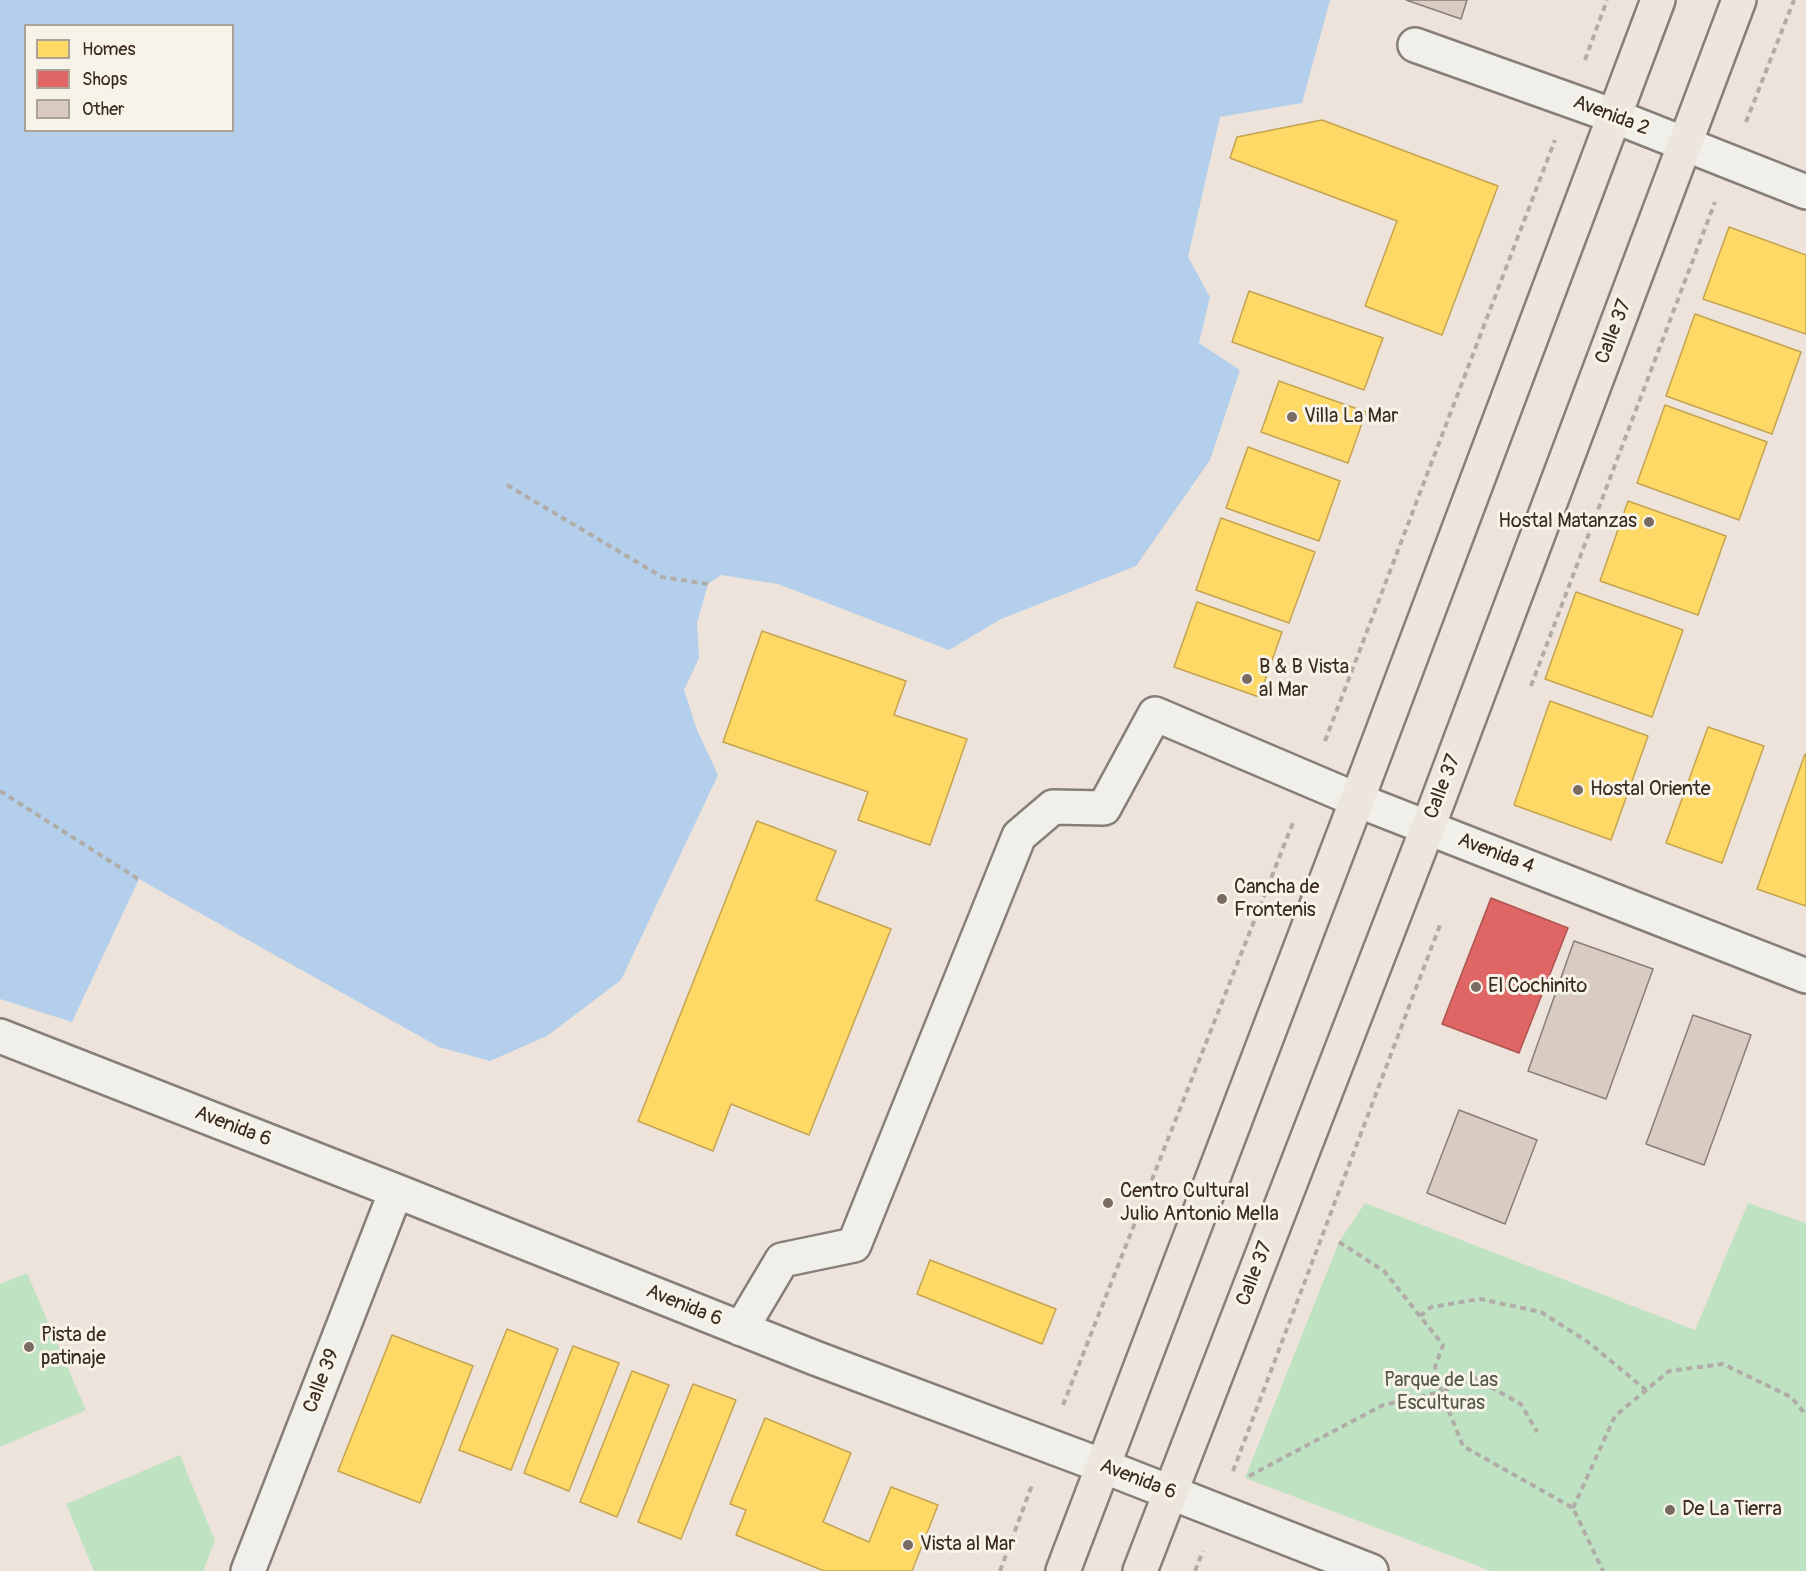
<!DOCTYPE html>
<style>
body{margin:0}
#map{position:relative;width:1806px;height:1571px;overflow:hidden;background:#ede3da;font-family:Pangolin,sans-serif}
canvas{display:block}
.legend{position:absolute;left:24px;top:24px;width:210px;height:108px;box-sizing:border-box;background:#f7f3e8;border:2px solid #aca397;margin:0;padding:8px 10px;list-style:none;font-size:18px;color:#3b2a1e}
.legend li{display:flex;align-items:center;gap:12px;height:30px}
.legend b{width:30px;border:2px solid #aca397}
</style>
<div id="map">
<canvas width="1806" height="1571"></canvas>
<ul class="legend">
<li><b style="height:16px;background:#ffd966"></b>Homes</li>
<li><b style="height:16px;background:#e06666"></b>Shops</li>
<li><b style="height:16px;background:#d9cbc1"></b>Other</li>
</ul>
</div>
<script>
const ctx = document.querySelector('canvas').getContext('2d');
ctx.lineJoin = 'round';
function fillPath(path, color) { ctx.fillStyle = color; ctx.fill(path, 'evenodd'); }
function stroke(path, color, width, dash) { ctx.strokeStyle = color; ctx.lineWidth = width; ctx.lineCap = dash ? 'butt' : 'round'; ctx.setLineDash(dash || []); ctx.stroke(path); }
function label(font, color, halo, rows, align = 'center') {
  ctx.font = font + ' Pangolin,sans-serif'; ctx.lineWidth = 6; ctx.setLineDash([]); ctx.textBaseline = 'middle'; ctx.strokeStyle = halo; ctx.fillStyle = color; for (const [text, x, y, turn = 0] of rows) {
    ctx.save(); ctx.translate(x, y); ctx.rotate((+turn || 0) * Math.PI / 180); ctx.textAlign = isNaN(turn) ? turn : align; if (halo) ctx.strokeText(text, 0, 0); ctx.fillText(text, 0, 0); ctx.restore();
  }
}
fillPath(new Path2D(`
 M1365 1203 1695 1330 1748 1203 1806 1223V1571H1491L1245 1478 1339 1242Z
 M27 1273 86 1410 0 1447V1284Z
 M180 1455 215 1541 203 1571H94L66 1504Z`), '#bfe2c3');
fillPath(new Path2D(`
 M0 0H1330L1302 103 1220 117 1188 257 1210 297 1199 343 1240 370 1210 460 1136 566 1001 619 949 650 778 584 721 575 708 584 697 623 699 658 684 690 697 730 718 775 621 980 547 1036 490 1061 439 1047 139 879 72 1022 0 999ZM26 26H232V130H26Z`), '#b3cfec');
const homes = new Path2D(`
 M1322 120 1498 186 1442 335 1365 306 1397 221 1230 158 1237 137Z
 M1729 227 1806 255V334L1703 299Z
 M1249 291 1383 338 1364 390 1232 342Z
 M1695 314 1801 352 1772 434 1666 396Z
 M1279 381 1366 412 1348 463 1261 432Z
 M1665 405 1767 442 1739 520 1637 483Z
 M1248 447 1340 481 1319 541 1226 508Z
 M1628 501 1726 536 1698 615 1600 581Z
 M1221 518 1315 552 1289 623 1196 590Z
 M1576 592 1683 630 1652 717 1545 679Z
 M1197 602 1282 632 1259 697 1174 667Z
 M762 631 906 681 894 715 967 739 930 845 858 820 868 792 723 742Z
 M1550 701 1648 736 1611 840 1514 805Z
 M1708 727 1764 746 1722 863 1666 843Z
 M1805 754H1806V906L1757 889Z
 M757 821 836 851 816 900 891 929 809 1135 731 1104 713 1151 638 1121Z
 M930 1260 1056 1309 1042 1344 917 1294Z
 M507 1329 558 1349 511 1470 459 1450Z
 M392 1335 473 1366 420 1503 338 1471Z
 M573 1346 619 1363 569 1491 524 1473Z
 M632 1371 669 1385 617 1517 580 1502Z
 M693 1384 736 1400 681 1539 638 1522Z
 M765 1418 851 1453 823 1522 869 1542 891 1487 938 1505 912 1571H824L736 1535 746 1510 730 1504Z`);
fillPath(homes, '#ffd966');
stroke(homes, '#c4a450', 1.5);
const shops = new Path2D(`
 M1491 898 1568 928 1519 1053 1442 1024Z`);
fillPath(shops, '#e06666');
stroke(shops, '#ae5450', 1.5);
const building = new Path2D(`
 M1406 0H1467L1461 19Z
 M1574 941 1653 969 1606 1099 1528 1071Z
 M1693 1015 1751 1035 1704 1165 1646 1144Z
 M1459 1110 1537 1140 1505 1224 1427 1193Z`);
fillPath(building, '#d9cbc1');
stroke(building, '#867e78', 1.5);
const minor = new Path2D(`
 M1415 45 1614 116 1806 192
 M0 1036 396 1191 815 1358 1103 1466 1371 1571
 M741 1329 782 1260 854 1245 1019 836 1053 807 1104 808 1155 714 1357 800 1806 976
 M248 1571 396 1191`);
const major = new Path2D(`
 M1063 1571 1357 800 1658 0
 M1140 1571 1428 827 1739 0`);
stroke(minor, '#867e78', 38);
stroke(major, '#867e78', 38);
stroke(new Path2D(`
 M1585 60 1607 0
 M1746 122 1794 0
 M507 485 662 577 708 584
 M1531 686 1715 202
 M1325 741 1555 140
 M0 791 138 879
 M1339 1242 1384 1271 1443 1345 1435 1367 1441 1392 1474 1378 1521 1404 1537 1432
 M1420 1316 1431 1307 1480 1299 1541 1312 1588 1342 1646 1390
 M1063 1405 1294 820
 M1233 1471 1440 925
 M1249 1476 1383 1405 1441 1392 1463 1446 1573 1508 1603 1571
 M1573 1508 1615 1416 1669 1371 1723 1364 1791 1397 1806 1415
 M1000 1571 1032 1485
 M1195 1571 1203 1551`), '#b0aca7', 4, [6, 4.5]);
stroke(minor, '#f1efea', 33);
stroke(major, '#ece6dd', 33);
for (const [x, y, r, color] of [
 [1292,417,6,"#796b60"],
 [1649,522,6,"#796b60"],
 [1247,679,6,"#796b60"],
 [1578,790,6,"#796b60"],
 [1222,899,6,"#796b60"],
 [1476,987,6,"#796b60"],
 [1108,1203,6,"#796b60"],
 [29,1347,6,"#796b60"],
 [1670,1510,6,"#796b60"],
 [908,1545,6,"#796b60"]
]) { const dot = new Path2D(); dot.arc(x, y, r, 0, 2 * Math.PI); ctx.fillStyle = color; ctx.fill(dot); stroke(dot, '#f7f3e8', 2); }
label('20px', '#3b2a1e', '#f7f3e8', [
 ["Avenida 2",1611,116,21],
 ["Calle 37",1614,332,-69],
 ["Calle 37",1443,787,-69],
 ["Avenida 4",1496,854,21],
 ["Avenida 6",233,1127,21],
 ["Calle 37",1255,1274,-69],
 ["Avenida 6",684,1306,22],
 ["Calle 39",322,1381,-69],
 ["Avenida 6",1138,1480,21]
]);
label('20px', '#3b2a1e', '#f7f3e8', [
 ["Villa La Mar",1304,417],
 ["Hostal Matanzas",1637,522,"right"],
 ["B & B Vista",1259,668],
 ["al Mar",1259,691],
 ["Hostal Oriente",1590,790],
 ["Cancha de",1234,888],
 ["Frontenis",1234,911],
 ["El Cochinito",1488,987],
 ["Centro Cultural",1120,1192],
 ["Julio Antonio Mella",1120,1215],
 ["Pista de",41,1336],
 ["patinaje",41,1359],
 ["De La Tierra",1682,1510],
 ["Vista al Mar",920,1545]
], 'left');
label('20px', '#525842', '#f7f3e8', [
 ["Parque de Las",1441,1381],
 ["Esculturas",1441,1404]
]);
</script>
